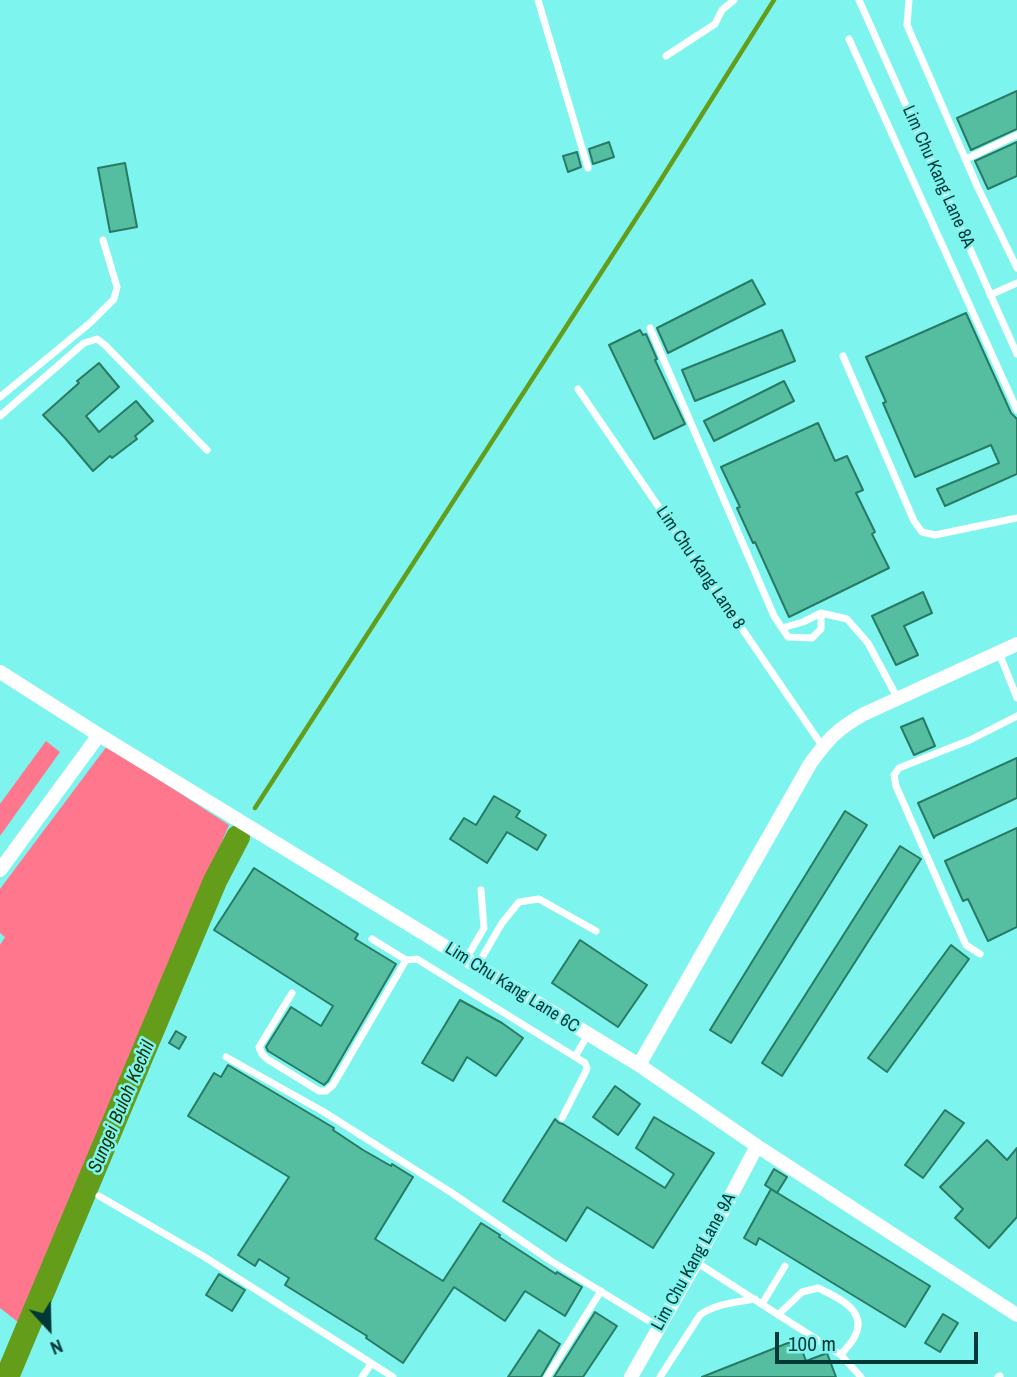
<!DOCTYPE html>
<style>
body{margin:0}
#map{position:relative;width:1017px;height:1377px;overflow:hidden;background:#7ef4ef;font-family:"Archivo Narrow",sans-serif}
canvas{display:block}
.north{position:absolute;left:14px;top:1293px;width:70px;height:70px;-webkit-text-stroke:5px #7ef4ef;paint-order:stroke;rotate:158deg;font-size:19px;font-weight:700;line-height:28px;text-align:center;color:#003836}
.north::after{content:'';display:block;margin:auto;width:24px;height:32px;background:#003836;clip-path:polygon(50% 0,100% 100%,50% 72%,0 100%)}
.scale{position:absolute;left:775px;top:1332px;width:203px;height:32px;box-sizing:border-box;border:4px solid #003836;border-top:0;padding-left:9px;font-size:21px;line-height:24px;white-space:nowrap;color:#003836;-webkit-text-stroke:5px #7ef4ef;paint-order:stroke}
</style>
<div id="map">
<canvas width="1017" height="1377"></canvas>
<div class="north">N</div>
<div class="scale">100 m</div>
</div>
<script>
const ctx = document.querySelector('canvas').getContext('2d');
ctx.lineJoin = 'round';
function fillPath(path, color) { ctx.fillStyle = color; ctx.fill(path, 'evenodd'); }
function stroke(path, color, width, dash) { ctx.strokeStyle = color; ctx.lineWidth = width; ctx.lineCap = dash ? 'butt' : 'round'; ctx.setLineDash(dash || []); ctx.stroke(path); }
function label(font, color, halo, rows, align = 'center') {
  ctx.font = font + ' "Archivo Narrow",sans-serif'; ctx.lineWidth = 5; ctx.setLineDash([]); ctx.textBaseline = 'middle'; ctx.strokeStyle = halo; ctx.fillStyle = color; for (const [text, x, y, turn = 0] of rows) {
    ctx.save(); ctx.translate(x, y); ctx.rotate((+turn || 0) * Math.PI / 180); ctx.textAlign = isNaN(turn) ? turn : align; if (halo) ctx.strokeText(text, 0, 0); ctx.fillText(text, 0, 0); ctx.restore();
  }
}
fillPath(new Path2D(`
 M46 741 60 752 0 836V804Z
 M107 746 229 825 18 1322 0 1308V945L5 937 0 933V889Z`), '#fe778d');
stroke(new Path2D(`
 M255 808 650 197 774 0`), '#639d19', 4.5);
stroke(new Path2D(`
 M7 1377 215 881 238 837`), '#639d19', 24);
const building = new Path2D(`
 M1017 91V129L971 150 957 118Z
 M609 142 614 157 593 164 589 149Z
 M1017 142V176L988 189 975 161Z
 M577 152 581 167 568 172 563 156Z
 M125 163 137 227 110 232 98 168Z
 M752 280 765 304 668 353 657 328Z
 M966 313 1011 413 1017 419V474L945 506 937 489 999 463 991 445 915 477 883 403 886 402 866 357Z
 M640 330 643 335 646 334 657 359 655 360 685 424 654 439 609 345Z
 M782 330 795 361 695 401 682 370Z
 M99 363 119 387 86 416 99 432 136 401 153 421 135 436 137 439 112 458 110 456 93 471 65 438 43 415 79 383 77 381Z
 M784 381 794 401 714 441 704 421Z
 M818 423 835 461 847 456 863 490 856 493 875 532 872 534 889 568 789 617 755 542 753 543 737 508 740 507 721 467Z
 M923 592 932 613 904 626 918 655 896 665 872 616Z
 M923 718 935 746 914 755 901 727Z
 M1017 758V798L935 836 934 838 918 803Z
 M494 796 520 811 516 817 546 835 537 850 507 832 487 863 450 839 464 818 476 825Z
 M845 811 867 825 731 1043 710 1030Z
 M1017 828V927L988 941 968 899 963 901 945 861Z
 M900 846 921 859 782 1076 762 1063Z
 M254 868 358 934 355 939 396 964 328 1081 324 1085 268 1051 266 1047 291 1007 321 1026 333 1006 214 930Z
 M580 940 647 985 618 1027 552 983Z
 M951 945 969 959 887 1072 868 1058Z
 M460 1000 502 1023 523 1038 496 1076 467 1057 453 1081 422 1063Z
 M176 1031 186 1037 179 1049 169 1043Z
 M228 1065 334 1128 333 1130 363 1150 391 1166 392 1164 413 1177 375 1239 443 1281 481 1223 500 1235 499 1237 556 1274 557 1272 582 1287 565 1316 525 1291 505 1321 454 1287 403 1363 366 1338 367 1336 285 1285 289 1278 259 1259 255 1266 238 1255 289 1177 188 1116 214 1073 221 1077Z
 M615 1086 640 1104 618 1135 593 1117Z
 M945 1110 964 1123 923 1178 905 1165Z
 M654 1117 714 1153 653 1248 587 1207 566 1241 503 1201 555 1119 559 1123 563 1124 665 1188 674 1174 636 1148Z
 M987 1140 1007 1160 1017 1148V1217L989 1248 955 1218 963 1209 940 1187Z
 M774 1169 787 1177 777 1193 765 1185Z
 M771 1189 930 1286 905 1327 759 1238 756 1245 744 1238Z
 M219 1274 245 1290 232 1311 206 1295Z
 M595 1312 617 1326 583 1377H554Z
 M943 1314 958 1323 940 1352 925 1343Z
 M539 1330 560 1344 541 1377H508Z
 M798 1339 806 1361 827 1353 836 1377H702Z`);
fillPath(building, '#55bea0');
stroke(building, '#287a64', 2);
stroke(new Path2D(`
 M538 0 588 168
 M859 0 1017 354
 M909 0 907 25 978 188 1017 268
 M849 39 1017 410
 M666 56 715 24 722 10 734 0
 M966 159 1017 135
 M990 295 1017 283
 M650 328 774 616 782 628 803 622 821 613 847 619 868 643 898 699
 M843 356 914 521 922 532 935 535 1017 518
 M578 389 823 747
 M0 397 90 323 114 299 117 287 103 240
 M0 416 84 343 97 339 105 345 207 450
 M782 628 788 637 812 638 821 629V613
 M999 653 1017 698
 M372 939 406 960 417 959 585 1063 587 1068 585 1073 562 1118
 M980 954 966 945 896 786 894 775 899 768 970 740 1017 716
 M466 959 484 928 481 890
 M477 966 502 923 519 902 539 899 596 931
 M292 993 259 1047 262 1054 267 1059 319 1091H326L333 1085 406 960
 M226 1057 324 1112 452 1193 551 1261 659 1327
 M575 1057 588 1034
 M99 1196 203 1256 393 1377
 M696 1262 841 1355 861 1377
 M762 1304 785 1266
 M778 1315 802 1292 818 1288C837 1297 868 1310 855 1336 852 1343 845 1349 841 1355
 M362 1377 371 1364
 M547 1377 601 1291
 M660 1377 700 1315C715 1304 737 1302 755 1299
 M998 1377 1000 1376`), '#fff', 7);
stroke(new Path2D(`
 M0 672 99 735 639 1065 757 1146 1017 1315
 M0 870 99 735
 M639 1065 810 764C828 739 837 729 864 714L1017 644
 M631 1377 696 1262 757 1146`), '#fff', 14);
label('18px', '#003836', '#7ef4ef', [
 ["Lim Chu Kang Lane 8A",938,177,66],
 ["Lim Chu Kang Lane 8",700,568,56],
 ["Lim Chu Kang Lane 6C",512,988,32],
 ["Lim Chu Kang Lane 9A",694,1262,-61]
]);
label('italic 19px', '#1c3301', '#7ef4ef', [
 ["Sungei Buloh Kechil",122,1107,-67]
]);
</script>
